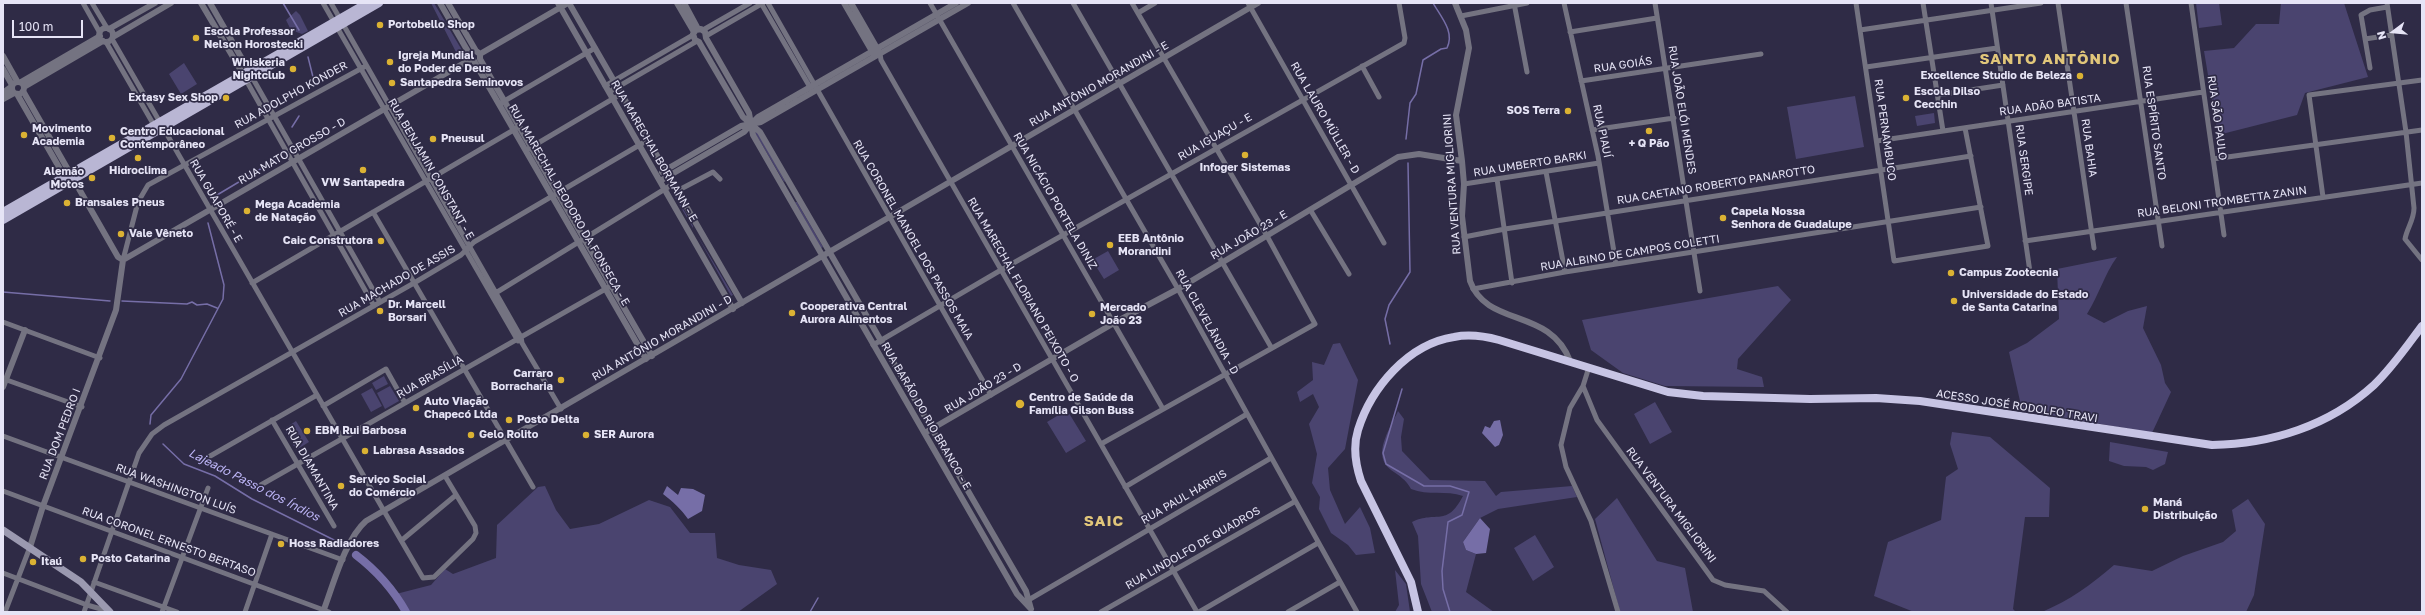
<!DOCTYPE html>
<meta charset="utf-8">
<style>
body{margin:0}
#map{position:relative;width:2425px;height:615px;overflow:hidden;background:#2f2b46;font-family:"Golos Text",sans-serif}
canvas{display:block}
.frame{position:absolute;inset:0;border:4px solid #e6e4f6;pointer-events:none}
.north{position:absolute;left:2373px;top:12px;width:40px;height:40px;-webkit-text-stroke:3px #2f2b46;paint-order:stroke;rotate:254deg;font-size:11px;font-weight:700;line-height:16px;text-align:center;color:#e6e4f6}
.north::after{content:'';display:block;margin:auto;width:14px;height:18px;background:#e6e4f6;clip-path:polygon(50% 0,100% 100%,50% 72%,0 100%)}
.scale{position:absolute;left:12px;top:20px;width:71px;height:18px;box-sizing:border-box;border:2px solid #e6e4f6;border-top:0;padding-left:5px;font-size:12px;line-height:14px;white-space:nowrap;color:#e6e4f6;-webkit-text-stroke:3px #2f2b46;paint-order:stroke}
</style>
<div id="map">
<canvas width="2425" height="615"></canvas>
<div class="frame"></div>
<div class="north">N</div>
<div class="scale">100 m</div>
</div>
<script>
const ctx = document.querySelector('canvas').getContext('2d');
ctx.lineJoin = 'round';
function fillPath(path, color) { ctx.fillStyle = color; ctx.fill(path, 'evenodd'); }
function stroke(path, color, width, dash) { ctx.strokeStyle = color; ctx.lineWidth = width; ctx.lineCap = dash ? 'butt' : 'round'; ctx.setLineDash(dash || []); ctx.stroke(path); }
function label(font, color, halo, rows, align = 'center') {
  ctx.font = font + ' "Golos Text",sans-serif'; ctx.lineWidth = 3.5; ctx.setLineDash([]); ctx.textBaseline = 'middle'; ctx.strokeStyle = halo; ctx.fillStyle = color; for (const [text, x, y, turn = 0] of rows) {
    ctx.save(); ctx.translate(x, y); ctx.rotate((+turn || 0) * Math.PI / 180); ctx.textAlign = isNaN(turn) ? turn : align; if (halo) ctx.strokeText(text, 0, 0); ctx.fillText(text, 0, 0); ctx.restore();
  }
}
fillPath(new Path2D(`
 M431 3H434L466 57 461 60 458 56Z
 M2196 3H2219L2222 25 2199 28Z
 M2281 3H2344L2368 77 2305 93 2297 115 2218 135 2204 51 2234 48 2256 24H2279Z
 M296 11 300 15 308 31 302 34 291 30 286 20Z
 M184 63 197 84 181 94 169 74Z
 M1855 96 1864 147 1796 159 1787 107Z
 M1934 113 1935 123 1917 126 1915 116Z
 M757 131 785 181 784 182 755 133Z
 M673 191 693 226V228L673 194Z
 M795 202H797L823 247 821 248Z
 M697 235 733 295 731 296Z
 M1108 251 1119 270 1104 279 1092 260Z
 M2117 257C2104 275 2099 295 2087 314L2104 323 2128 311 2147 306 2143 328 2161 365 2165 383 2171 392 2152 433 2022 410 2009 352 2027 343 2059 319 2057 269Z
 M1778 286 1791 300 1738 359 1737 369 1762 377 1764 387 1665 386 1623 373 1591 350 1582 320Z
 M1340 343 1358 380 1345 449 1328 468 1330 490 1345 524 1360 507 1370 528 1375 553 1356 555 1348 545 1331 533 1319 509 1320 497 1312 483 1317 454 1309 424 1319 407 1313 394 1300 402 1297 392 1313 380 1312 362 1324 365 1333 344Z
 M384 376 388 384 376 390 372 383Z
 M390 386 399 401 385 409 377 393Z
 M372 388 382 406 371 412 361 394Z
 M1655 402 1672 432 1650 444 1634 414Z
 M1067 410 1086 441 1066 453 1047 422Z
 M1398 411 1404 419 1401 437 1402 451 1430 480 1485 481 1496 496 1501 492 1572 486 1577 497 1498 509 1480 518 1463 542 1466 550 1476 554 1466 592 1494 612H1432L1421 584 1418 536 1412 522C1437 510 1446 528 1463 496 1446 490 1428 496 1411 489 1406 480 1400 476 1391 470 1371 455 1390 429 1398 411Z
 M296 421 309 442 296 450 284 429Z
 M1952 432 1990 437 2050 488 2049 517H2025L2013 609 2016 612H1914L1874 596 1888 542 1941 520 1946 477 1958 469 1950 444Z
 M2110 442 2168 452 2165 464 2153 470 2146 467 2124 466 2109 461Z
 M545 486 556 510 570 529 599 524 649 500 670 507 690 533H715L717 558 739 565 771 570 777 584 738 612H406L396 594 431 585 445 569 453 574 496 558 497 525 538 487Z
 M1617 498 1657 561 1685 568 1693 612H1620L1595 519Z
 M2248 499 2265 524 2254 595 2246 612H2042C2070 600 2091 585 2114 565L2152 571 2183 556 2223 542 2236 531 2232 510Z
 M1535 535 1554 567 1533 581 1514 548Z
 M1395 570 1406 584 1410 612H1395L1399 605Z`), '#4a446f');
fillPath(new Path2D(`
 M1500 420 1503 435 1499 445 1495 447 1482 433 1485 426 1490 428 1494 421Z
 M667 486 678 495 681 488 693 489 705 495 702 511 688 519C682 510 672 501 663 494Z
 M1480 518 1490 529 1486 553 1476 554 1466 550 1463 542Z`), '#766ea7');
stroke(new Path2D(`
 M283 3 299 30
 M308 57 315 85
 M292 127 299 116
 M1406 139 1410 103 1416 94 1423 60 1441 49 1447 48C1455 32 1441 17 1433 3
 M212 198 274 161 279 153
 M3 292 110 301
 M122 301 187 304 192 302 197 305 207 304 217 308
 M1390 344 1385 319 1389 305 1410 272 1408 163
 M1402 389 1383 453 1386 464 1424 486H1450L1469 492 1462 515 1448 522 1442 571 1443 589 1450 612
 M150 424 151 415 181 379 223 299 224 285 208 223
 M163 444 184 464 215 476 252 499 338 542
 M810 612 818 598`), '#766ea7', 1.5);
stroke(new Path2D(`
 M356 555C377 571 393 589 406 612`), '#766ea7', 8);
stroke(new Path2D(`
 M83 3 100 33
 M92 3 107 28
 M323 3 518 341
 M331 3 521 337 522 343 561 409
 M761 3 811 89
 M768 3 991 395
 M930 3 1163 409
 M1013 3 1178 289 1357 612
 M1073 3 1271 347
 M1248 3 1384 243
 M1514 3 1527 72
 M1564 3 1598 156 1616 264
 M1655 3 1700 291
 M1856 3 1894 261 1988 246 1965 128
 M1923 3 1943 131
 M1991 3 2030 272
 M2058 3 2094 248
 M2126 3 2162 246
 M2191 3 2224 235
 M2387 3 2406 132 2414 208C2414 220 2407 228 2405 239L2422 260
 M1138 13 1155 3
 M1461 16 1527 3
 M703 30 750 3
 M1860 30 2041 3
 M1570 32 1657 18
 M706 36 763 3
 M112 39 384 511 423 578 434 577 473 539 476 533 475 526 445 476
 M2365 39 2391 35
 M106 42 155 127
 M880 54 881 60 1197 612
 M1362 66 1379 97
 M1866 67 1997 48
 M2370 68 2361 15 2370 10 2387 7
 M252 77 380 302
 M246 80 374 306
 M1581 81 1761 54
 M605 86 693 35
 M609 92 697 41
 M1938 95 2003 85
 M501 103 595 48
 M1592 130 1674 118
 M1877 141 2203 92
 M528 149 621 94
 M2213 159 2422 130
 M1546 172 1565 272
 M1497 179 1512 283
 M1464 184 1599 163
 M677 191 713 172 720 179
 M2323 197 2309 95 2422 80
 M1311 211 1349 274
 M373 212 533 487
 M1464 237 1505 229 1971 156
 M2025 241 2422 183
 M123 260 138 202 148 185 364 67
 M252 283 517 128
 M1473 289 1565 272 1981 207
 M494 294 673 184
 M3 322 100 358
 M873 345 1001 270 1404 43 1405 38 1399 3
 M1589 367 1583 386 1597 420 1713 580 1725 585 1764 591 1787 612
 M4 379 82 407
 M1583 386 1570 408 1561 445 1566 467 1591 521 1618 612
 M323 406 386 369 405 403
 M272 420 334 526
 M3 436 343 560
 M1101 444 1315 324 1267 236 1132 3
 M205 459 317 395
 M259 486 609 287
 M1125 487 1247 414
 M3 491 329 612
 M402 540 456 495
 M3 573 87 605 108 611
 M94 582 177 612
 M1025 602 1271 458
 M5 612 30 547
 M84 612 139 453 152 434 164 425 414 283 461 255 474 242 648 140
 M162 612 208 488
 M245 612 272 534
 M1101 612 1294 502
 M1199 612 1318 543
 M1288 612 1340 582`), '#747381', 5);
stroke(new Path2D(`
 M201 3 243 74
 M210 3 249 71
 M440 3 470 55
 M448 3 476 51 480 54V59L652 356
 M558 3 733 309
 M569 3 742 303
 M677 3 694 32
 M684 3 698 29
 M844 3 873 53
 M851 3 878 50
 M1455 3 1466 30 1469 48 1456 115 1462 161 1464 184 1462 216 1470 281C1487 328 1550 307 1570 361
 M99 35a7 7 0 1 1 14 0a7 7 0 1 1-14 0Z
 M109 29 155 3
 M113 37 171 3
 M699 42 695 40 693 34 696 30 701 29 705 32 706 38 749 113 751 124 760 132 1026 591 1031 609
 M699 42 743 117 751 124 753 135 1017 594 1031 609
 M480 54 568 3
 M3 56 17 81
 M474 61 646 359
 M3 69 12 85
 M12 88a6 6 0 1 1 12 0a6 6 0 1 1-12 0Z
 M21 82 100 36
 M24 87 103 41
 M23 91 118 257 123 260
 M3 93 11 87
 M17 94 64 176 69 177
 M3 99 14 93
 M662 172 741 126 751 124 758 117 956 3
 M660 181 744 132 751 124 761 122 968 3
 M123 260 471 59
 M3 387 25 330
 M928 431 1114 323 1178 289 1398 157 1419 154 1462 161
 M30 547 43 506 116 310 123 260
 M323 612C333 586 345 539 366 521L1258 3`), '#747381', 6);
stroke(new Path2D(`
 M3 530 81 582 110 612`), '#9b99b0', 7);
stroke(new Path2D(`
 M3 212 367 3
 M3 220 379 3`), '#b9b6d4', 8);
stroke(new Path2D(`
 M1418 612 1411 582 1361 481C1356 466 1353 446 1358 430 1371 388 1408 344 1454 337 1469 334 1484 336 1499 340L1668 392 1703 396 1810 399 1876 398 1920 401 2212 445C2271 444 2329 426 2374 385 2392 368 2407 346 2422 326`), '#c7c4e4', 8);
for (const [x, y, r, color] of [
 [380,25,4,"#dbb233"],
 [196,38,4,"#dbb233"],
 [390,62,4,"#dbb233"],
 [293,69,4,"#dbb233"],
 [2080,76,4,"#dbb233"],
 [392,83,4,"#dbb233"],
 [226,98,4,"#dbb233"],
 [1906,98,4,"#dbb233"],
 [1568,111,4,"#dbb233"],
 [1649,131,4,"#dbb233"],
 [24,135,4,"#dbb233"],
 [112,138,4,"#dbb233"],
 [433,139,4,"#dbb233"],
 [1245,155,4,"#dbb233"],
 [138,158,4,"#dbb233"],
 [363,170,4,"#dbb233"],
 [92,178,4,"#dbb233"],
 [67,203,4,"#dbb233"],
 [247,211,4,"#dbb233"],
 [1723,218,4,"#dbb233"],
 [121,234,4,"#dbb233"],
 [381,241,4,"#dbb233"],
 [1110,245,4,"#dbb233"],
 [1951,273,4,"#dbb233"],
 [1954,301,4,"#dbb233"],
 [380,311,4,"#dbb233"],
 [792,313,4,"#dbb233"],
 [1092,314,4,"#dbb233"],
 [561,380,4,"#dbb233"],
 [1020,404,5,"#dbb233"],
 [416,408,4,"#dbb233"],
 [509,420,4,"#dbb233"],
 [307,431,4,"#dbb233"],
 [471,435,4,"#dbb233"],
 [586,435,4,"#dbb233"],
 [365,451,4,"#dbb233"],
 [341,486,4,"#dbb233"],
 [2145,509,4,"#dbb233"],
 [281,544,4,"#dbb233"],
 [83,559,4,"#dbb233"],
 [33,562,4,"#dbb233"]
]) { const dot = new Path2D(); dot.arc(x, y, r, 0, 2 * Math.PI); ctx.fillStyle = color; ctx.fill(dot); stroke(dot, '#2f2b46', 1.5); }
label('bold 11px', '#e6e4f6', '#2f2b46', [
 ["Portobello Shop",388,25],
 ["Escola Professor",204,32],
 ["Nelson Horostecki",204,45],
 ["Igreja Mundial",398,56],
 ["do Poder de Deus",398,69],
 ["Whiskeria",285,63,"right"],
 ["Nightclub",285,76,"right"],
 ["Excellence Studio de Beleza",2072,76,"right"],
 ["Santapedra Seminovos",400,83],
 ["Escola Dilso",1914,92],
 ["Cecchin",1914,105],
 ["Extasy Sex Shop",218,98,"right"],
 ["SOS Terra",1560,111,"right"],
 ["Movimento",32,129],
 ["Academia",32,142],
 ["Centro Educacional",120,132],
 ["Contemporâneo",120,145],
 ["Pneusul",441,139],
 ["+ Q Pão",1649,144,"center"],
 ["Infoger Sistemas",1245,168,"center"],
 ["Hidroclima",138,171,"center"],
 ["Alemão",84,172,"right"],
 ["Motos",84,185,"right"],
 ["VW Santapedra",363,183,"center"],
 ["Bransales Pneus",75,203],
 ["Mega Academia",255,205],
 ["de Natação",255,218],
 ["Capela Nossa",1731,212],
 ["Senhora de Guadalupe",1731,225],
 ["Vale Vêneto",129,234],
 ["EEB Antônio",1118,239],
 ["Morandini",1118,252],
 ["Caic Construtora",373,241,"right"],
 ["Campus Zootecnia",1959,273],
 ["Universidade do Estado",1962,295],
 ["de Santa Catarina",1962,308],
 ["Dr. Marcell",388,305],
 ["Borsari",388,318],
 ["Cooperativa Central",800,307],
 ["Aurora Alimentos",800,320],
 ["Mercado",1100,308],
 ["João 23",1100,321],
 ["Carraro",553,374,"right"],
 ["Borracharia",553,387,"right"],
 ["Centro de Saúde da",1029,398],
 ["Família Gilson Buss",1029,411],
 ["Auto Viação",424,402],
 ["Chapecó Ltda",424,415],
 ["Posto Delta",517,420],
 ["EBM Rui Barbosa",315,431],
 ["Gelo Rolito",479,435],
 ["SER Aurora",594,435],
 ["Labrasa Assados",373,451],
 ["Serviço Social",349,480],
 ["do Comércio",349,493],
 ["Maná",2153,503],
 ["Distribuição",2153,516],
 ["Hoss Radiadores",289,544],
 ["Posto Catarina",91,559],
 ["Itaú",41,562]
], 'left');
label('11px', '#e6e4f6', '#2f2b46', [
 ["RUA GOIÁS",1623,65,-8],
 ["RUA ANTÔNIO MORANDINI - E",1099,84,-30],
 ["RUA ADOLPHO KONDER",291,95,-29],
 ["RUA ADÃO BATISTA",2050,105,-8],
 ["RUA JOÃO ELÓI MENDES",1682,110,81],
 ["RUA LAURO MÜLLER - D",1325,118,60],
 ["RUA SÃO PAULO",2217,118,82],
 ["RUA ESPÍRITO SANTO",2154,123,82],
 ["RUA PERNAMBUCO",1885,130,82],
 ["RUA PIAUÍ",1602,131,78],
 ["RUA IGUAÇU - E",1215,137,-30],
 ["RUA BAHIA",2089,148,82],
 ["RUA MATO GROSSO - D",292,151,-30],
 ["RUA MARECHAL BORMANN - E",654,151,60],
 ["RUA SERGIPE",2024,160,82],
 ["RUA UMBERTO BARKI",1530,164,-9],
 ["RUA BENJAMIN CONSTANT - E",431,169,60],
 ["RUA VENTURA MIGLIORINI",1452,184,-94],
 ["RUA CAETANO ROBERTO PANAROTTO",1716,185,-9],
 ["RUA GUAPORÉ - E",216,201,60],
 ["RUA NICÁCIO PORTELA DINIZ",1055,201,60],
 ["RUA BELONI TROMBETTA ZANIN",2222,202,-8],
 ["RUA MARECHAL DEODORO DA FONSECA - E",569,205,60],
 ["RUA JOÃO 23 - E",1249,235,-30],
 ["RUA CORONEL MANOEL DOS PASSOS MAIA",913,240,60],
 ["RUA ALBINO DE CAMPOS COLETTI",1630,253,-9],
 ["RUA MACHADO DE ASSIS",397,281,-30],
 ["RUA MARECHAL FLORIANO PEIXOTO - O",1023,290,60],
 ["RUA CLEVELÂNDIA - D",1207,322,61],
 ["RUA ANTÔNIO MORANDINI - D",662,338,-30],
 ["RUA BRASÍLIA",430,377,-30],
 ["RUA JOÃO 23 - D",983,388,-31],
 ["ACESSO JOSÉ RODOLFO TRAVI",2017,406,9],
 ["RUA BARÃO DO RIO BRANCO - E",926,416,60],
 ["RUA DOM PEDRO I",60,434,-69],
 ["RUA DIAMANTINA",312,468,60],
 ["RUA WASHINGTON LUÍS",176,489,20],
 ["RUA PAUL HARRIS",1184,497,-30],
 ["RUA VENTURA MIGLIORINI",1671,505,53],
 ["RUA CORONEL ERNESTO BERTASO",169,542,20],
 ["RUA LINDOLFO DE QUADROS",1193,548,-30]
]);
label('italic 12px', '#bdb5f7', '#2f2b46', [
 ["Lajeado Passo dos Índios",254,485,27]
]);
ctx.letterSpacing = '1px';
label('bold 15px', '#e1c67a', '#2f2b46', [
 ["SANTO ANTÔNIO",2050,59],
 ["SAIC",1104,521]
]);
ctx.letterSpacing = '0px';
</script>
